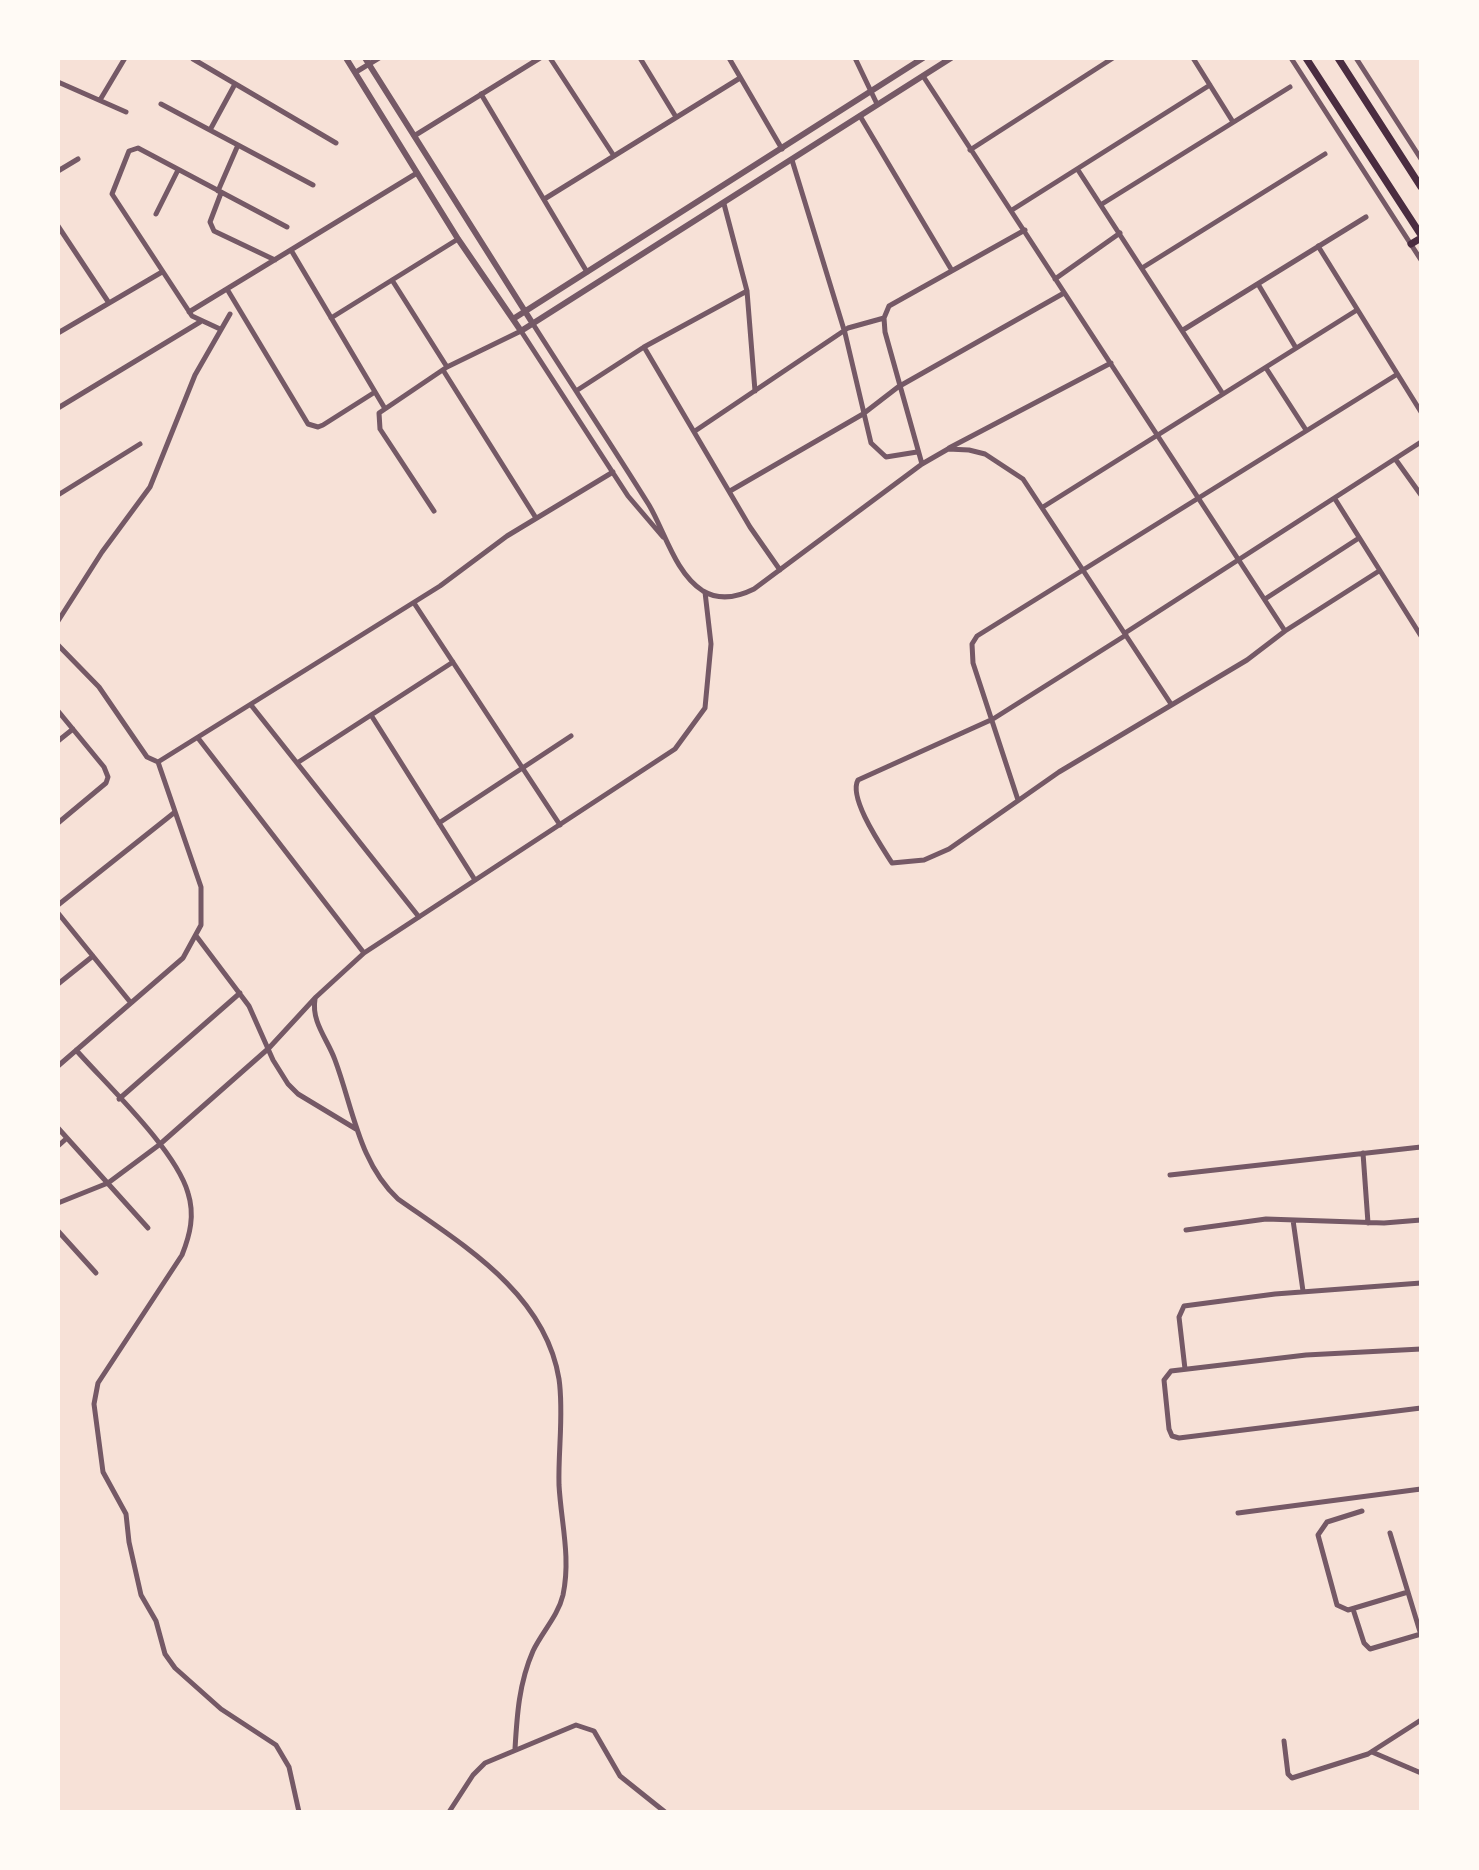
<!DOCTYPE html>
<style>
body{margin:0}
#map{position:relative;width:1479px;height:1870px;overflow:hidden;background:#f7e1d7;font-family:Raleway,sans-serif}
canvas{display:block}
.frame{position:absolute;inset:0;border:60px solid #fffaf5;pointer-events:none}
</style>
<div id="map">
<canvas width="1479" height="1870"></canvas>
<div class="frame"></div>
</div>
<script>
const ctx = document.querySelector('canvas').getContext('2d');
ctx.lineJoin = 'round';
function stroke(path, color, width, dash) { ctx.strokeStyle = color; ctx.lineWidth = width; ctx.lineCap = dash ? 'butt' : 'round'; ctx.setLineDash(dash || []); ctx.stroke(path); }
stroke(new Path2D(`
 M550 58 614 156
 M640 58 676 117
 M729 58 782 149
 M855 58 877 104
 M1193 58 1233 122
 M1291 58 1421 260
 M1356 58 1421 159
 M193 59 336 143
 M356 72 379 58
 M923 76 1285 631
 M58 82 126 112
 M481 94 587 272
 M100 100 125 58
 M161 104 313 185
 M860 116 951 269
 M210 130 235 84
 M414 136 540 58
 M970 150 1113 58
 M792 160 845 333 871 443 886 457 917 452
 M1078 170 1223 394
 M58 171 78 159
 M218 191 238 145
 M221 193 210 222 214 231 275 260
 M546 198 740 78
 M724 204 747 291 755 391
 M1102 204 1290 87
 M1012 210 1210 85
 M156 214 178 170
 M58 226 109 303
 M1318 246 1421 412
 M291 250 384 407
 M1142 268 1325 154
 M1055 279 1120 233
 M392 280 447 367
 M1258 284 1296 348
 M227 289 308 424 318 427 323 425 375 392
 M189 312 417 173
 M331 318 458 239
 M533 324C571 384 611 444 649 505 665 532 675 573 703 591 720 601 738 597 754 589L922 464 948 449 969 450 985 454 1023 479 1171 704
 M220 329 192 316 112 194 129 151 138 148 287 227
 M1183 330 1366 217
 M58 333 162 272
 M644 347 750 527 780 570
 M1266 368 1306 430
 M443 370 536 518
 M576 391 644 347 747 291
 M58 408 200 322
 M695 431 848 328 884 318
 M949 448 1111 363
 M1396 460 1421 495
 M922 464 885 332 884 318 889 306 1025 230
 M730 491 863 414 898 387 1064 293
 M58 495 140 444
 M1335 499 1421 636
 M1043 507 1357 310
 M434 511 380 429 379 413 447 367 521 331 628 496 663 537
 M1265 599 1359 538
 M414 603 560 825
 M58 621 102 552 150 487 195 375 230 314
 M1125 633 1421 442
 M1126 635 993 719 858 780C848 798 882 847 892 863L924 860 949 849 1059 772 1247 660 1285 631 1379 571
 M58 645 99 687 147 757 158 762 440 586 507 536 613 472
 M251 705 419 917
 M58 711 104 767 108 777 106 783 58 823
 M371 715 475 880
 M198 738 364 953
 M58 741 73 729
 M297 763 453 662
 M1018 800 973 663 972 644 977 636 1396 375
 M439 823 571 736
 M58 905 175 812
 M58 913 131 1003
 M197 937 249 1006 273 1060 288 1084 298 1094 356 1129
 M58 984 93 956
 M315 999C311 1022 328 1040 335 1060 353 1108 359 1163 398 1199 463 1245 545 1293 559 1379 564 1413 558 1450 559 1485 561 1522 571 1557 563 1595 558 1616 542 1632 533 1651 519 1683 517 1715 515 1749
 M76 1050C107 1085 176 1150 188 1193 195 1215 190 1235 182 1255L98 1383 94 1404 103 1472 126 1514 129 1542 141 1595 156 1621 165 1654 175 1668 221 1709 276 1745 289 1767 299 1812
 M58 1066 183 958 201 925V887L158 762
 M119 1099 240 993
 M58 1128 148 1228
 M58 1146 67 1138
 M1363 1153 1368 1223
 M1170 1175 1421 1147
 M58 1203 108 1183 159 1145 269 1048 316 997 364 953 675 749 705 708 711 644 705 592
 M1293 1220 1303 1291
 M1186 1230 1266 1219 1384 1223 1421 1220
 M58 1231 96 1273
 M1421 1349 1306 1355 1171 1371 1164 1380 1169 1429 1172 1436 1179 1438 1421 1408
 M1185 1369 1179 1317 1184 1306 1275 1294 1421 1283
 M1362 1511 1327 1522 1318 1535 1337 1605 1348 1610 1408 1592
 M1238 1513 1421 1489
 M1390 1533 1421 1635
 M1353 1609 1364 1643 1370 1649 1421 1634
 M1284 1741 1288 1774 1292 1778 1368 1754 1421 1720
 M1372 1752 1421 1773
 M449 1812 473 1775 485 1763 576 1725 594 1731 620 1776 665 1812`), '#755966', 5);
stroke(new Path2D(`
 M346 58 458 239 521 331 951 58
 M365 58 533 324
 M513 319 923 58`), '#755966', 6);
stroke(new Path2D(`
 M1306 58 1421 235
 M1338 58 1421 187
 M1411 244 1421 238`), '#4a2c40', 7);
</script>
